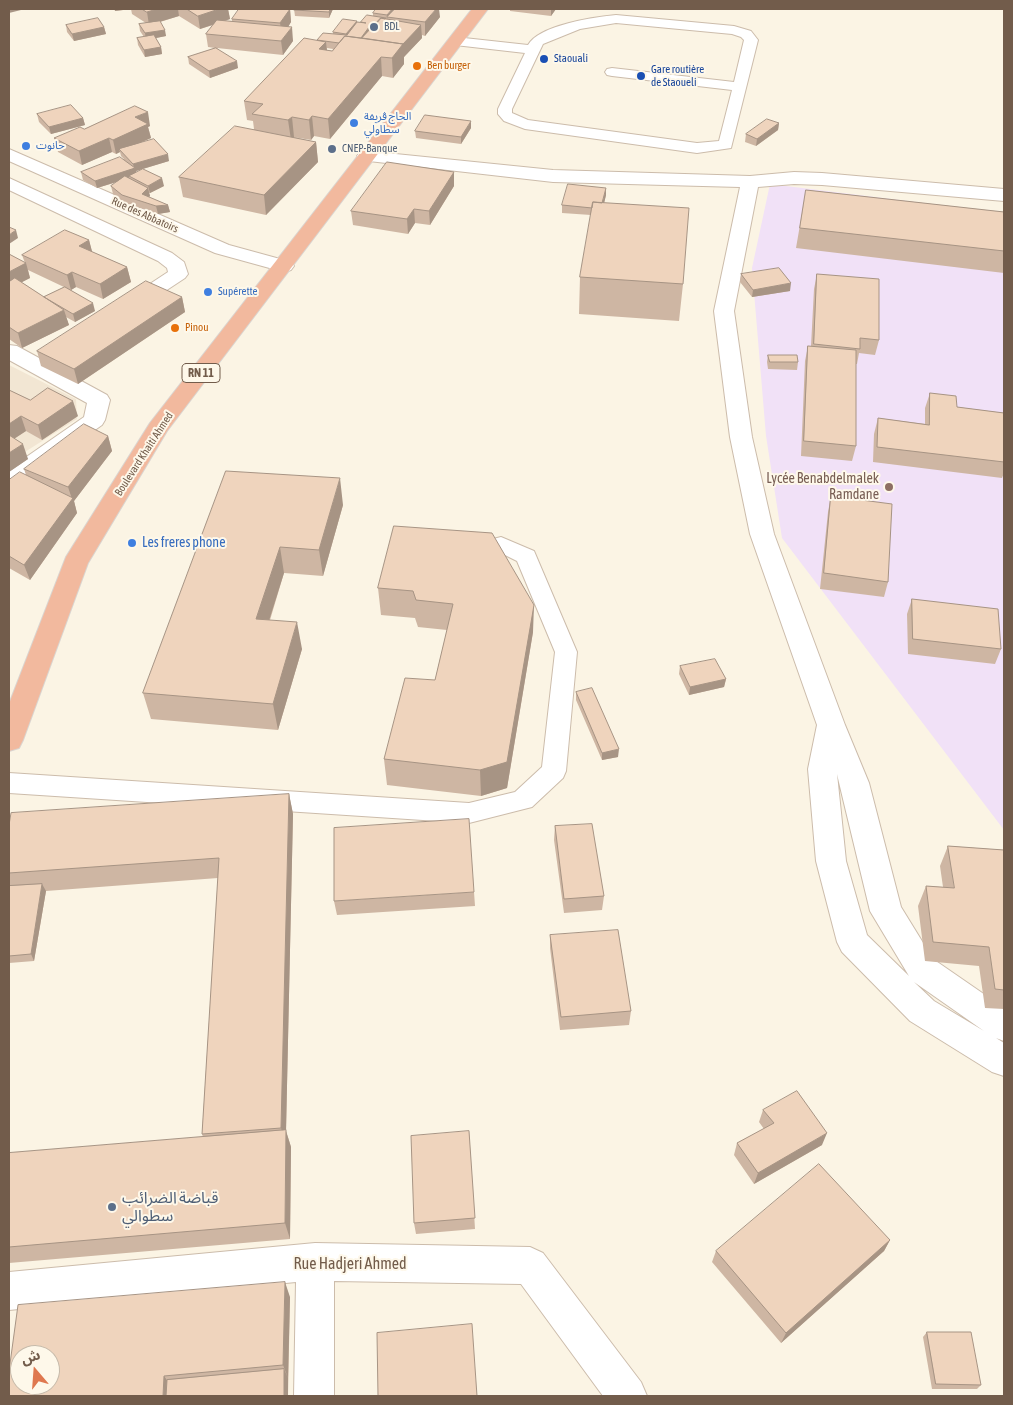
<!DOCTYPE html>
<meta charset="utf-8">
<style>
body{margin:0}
#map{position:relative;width:1013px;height:1405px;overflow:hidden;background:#fbf4e4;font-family:"Asap Condensed","Noto Sans Arabic",sans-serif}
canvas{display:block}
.frame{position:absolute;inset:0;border:10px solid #725c4b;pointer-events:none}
.north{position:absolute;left:10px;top:1345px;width:50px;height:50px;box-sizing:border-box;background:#fef8ea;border:1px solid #c6baaa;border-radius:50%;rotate:342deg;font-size:14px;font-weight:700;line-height:20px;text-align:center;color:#725c4b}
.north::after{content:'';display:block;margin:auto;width:18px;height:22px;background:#df784f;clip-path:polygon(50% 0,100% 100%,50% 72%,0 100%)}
</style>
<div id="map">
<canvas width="1013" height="1405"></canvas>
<div class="frame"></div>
<div class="north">ش</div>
</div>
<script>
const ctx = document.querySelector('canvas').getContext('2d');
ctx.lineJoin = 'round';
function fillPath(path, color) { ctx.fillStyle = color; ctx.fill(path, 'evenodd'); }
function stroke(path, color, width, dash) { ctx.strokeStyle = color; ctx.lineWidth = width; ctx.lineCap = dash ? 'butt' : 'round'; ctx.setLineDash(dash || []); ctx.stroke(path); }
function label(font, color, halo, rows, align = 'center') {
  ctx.font = font + ' "Asap Condensed","Noto Sans Arabic",sans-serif'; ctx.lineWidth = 4; ctx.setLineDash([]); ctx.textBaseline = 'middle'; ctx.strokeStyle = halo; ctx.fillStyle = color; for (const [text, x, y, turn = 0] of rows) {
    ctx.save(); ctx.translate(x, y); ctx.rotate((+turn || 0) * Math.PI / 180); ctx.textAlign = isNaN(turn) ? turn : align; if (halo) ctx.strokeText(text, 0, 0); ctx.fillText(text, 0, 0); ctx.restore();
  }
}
fillPath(new Path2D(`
 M9 365 76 399 77 419 9 462Z`), '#f2e6d3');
fillPath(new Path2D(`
 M770 184 1004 213V830L782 538 766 436 752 268Z`), '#f1e1f7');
const lane = new Path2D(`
 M616 15 734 26 751 31 758 40 731 148 697 153 525 129 504 121 498 114V109L525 53 455 45 448 41 455 37 528 45C539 25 595 17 616 15ZM616 23 732 34 741 37 744 40 734 82 612 68 607 69 605 72 607 75 612 76 732 90 719 141 697 143 528 120 512 113V109L543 44 580 29Z
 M501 537 534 551 577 652 566 771 563 778 532 807 469 823 9 793V773L469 803 515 792 542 767 555 652 517 561 493 549 490 544 493 539Z`);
const street = new Path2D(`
 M9 149 229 245 291 262 294 266 291 270 284 272 215 253 9 161Z
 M366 151 553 170 750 176 794 172 822 173 1004 189V201L822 185 794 184 758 187 734 311 752 437 774 534 845 725 869 783 901 907 933 959 1004 1008V1041L996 1038 1004 1043V1076L992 1072 910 1021 842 952 837 942 816 861 808 769 817 725 750 534 730 437 714 311 740 187 553 182 360 160 357 156 360 152ZM837 774 870 911 909 976 867 935 846 861ZM914 982 984 1031 934 1001Z
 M9 178 172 253 184 262 188 274 185 278 135 311 128 313 121 311 118 307 121 303 168 272 167 268 158 261 9 190Z
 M9 345 17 346 107 395 110 400 105 420 102 425 17 485 9 488V469L84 417 87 403 9 360Z
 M315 1243 530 1247 543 1253 641 1382 647 1396H603L521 1284 334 1281V1396H294L296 1282 9 1310V1272Z`);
const highway = new Path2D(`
 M472 9H488L167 431 88 563 23 740 19 748 9 751V704L66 557 150 423Z`);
stroke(lane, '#ccbcab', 2);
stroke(street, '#ccbcab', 2);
stroke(highway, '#dad5d0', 2);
fillPath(lane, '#fff');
fillPath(street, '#fff');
fillPath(highway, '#f2b99e');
fillPath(new Path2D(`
 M114 9H228L230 19 225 21H232V19L290 9 291 22 288 27 293 41 283 55 217 48 238 68 210 78 189 64 188 57 215 48 208 47 206 34 213 25 200 29 179 16 160 22 166 36 156 38 161 47 162 54 145 57 138 45 137 38 144 37 140 31 139 24 146 23 132 14 131 9 115 11Z
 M294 9H333L329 18 295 16Z
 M510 9H556L551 16 510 11Z
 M373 13 440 17 425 36 422 35V38L404 57V64L393 78 382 76 330 139 314 136 311 140 293 137 316 142 318 162 266 215 183 197 179 177 254 129 253 121 247 120 244 101 317 40 333 34V32L357 22 361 23V22L373 16ZM327 48 333 49 332 51 327 50Z
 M66 25 104 27 106 34 74 41 67 32Z
 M37 114 83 118 85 125 51 134 39 122Z
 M779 123 778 130 756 146 745 142 746 134Z
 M150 126 148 127 151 138 138 144 169 161 136 171V172L164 186 150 193H149L150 196 148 197 168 205 170 212 158 214 124 203 113 194 111 186 117 182 97 188 83 180 81 172 124 159 121 156 120 152 116 154 112 152 82 165 58 152 54 138 84 129Z
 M471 128 461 144 416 138 415 131Z
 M454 172V186L430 225 415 223 408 234 353 225 351 211Z
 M606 188V195L604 203 683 284 679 321 579 314 580 277 591 215 562 213V205Z
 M806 190 1004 212V273L796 248Z
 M89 240 92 252 127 267 131 282 103 299 76 287 71 290 95 311 75 322 66 317 69 325 22 348 9 339V254L25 263 22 255ZM28 270 64 287 44 297 21 282 30 278Z
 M741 274 790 291 752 297 740 282Z
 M817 274 879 340 875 355 859 353 857 364H856V446L852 461 801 456 805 361 808 346H811L814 289Z
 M182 297 185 312 78 384 41 366 37 351Z
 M768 355 798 362 797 370 768 369 767 362Z
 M9 390 30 400 78 416 42 440 26 431 14 439 28 459 9 472Z
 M930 393 957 407 1004 413V473L1002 478 873 462 874 434 878 418 925 424V408Z
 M108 436 112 451 74 501 77 513 30 580 9 568V480L26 475 24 469Z
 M226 471 343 505 323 576 284 573 270 620 302 649 278 730 151 719 143 693Z
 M831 496 888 582 884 597 820 589 828 512Z
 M394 526 533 632 507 788 481 796 387 785 384 759 435 680 447 630 418 627 415 618 381 615 378 588Z
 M912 599 1001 649 995 664 908 654 907 614Z
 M680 666 726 679 724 687 689 695 679 674Z
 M576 692 618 757 602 760 576 700Z
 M289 794 293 814 286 1131 291 1147 290 1239 9 1263V1153L203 1137 202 1134 218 878 46 891 34 961 9 963V825Z
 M555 826 604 896 602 910 564 913 554 840Z
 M948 846 1004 850V1009L985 1008 979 966 925 961 918 906 926 886 943 887 940 866Z
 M474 892 475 906 337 915 334 901Z
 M550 935 631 1011 629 1025 560 1030 550 948Z
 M763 1110 822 1145 754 1184 734 1155 737 1143 764 1129 759 1122Z
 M469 1131 475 1229 416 1234 414 1223Z
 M890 1240 884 1251 781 1343 712 1262 716 1251Z
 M290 1297 288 1396H9Z
 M927 1332 981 1385 977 1389H932L923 1337Z`), '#ceb6a3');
fillPath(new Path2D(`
 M9 9H25L9 13Z
 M115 9H131L115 11Z
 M157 9H178L179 16 149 25 147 12Z
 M219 9H228L230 19 200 29 198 16Z
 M290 9 291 22 282 37 280 23Z
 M330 9H333L329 18V12Z
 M392 9H395L387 17 388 21 387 15Z
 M436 9H439L440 17 425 36V22Z
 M551 9H556L551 16Z
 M357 21 358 28 347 40 346 34Z
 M372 23V30L356 45Z
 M421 25 422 38 404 57V64L393 78 392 58 401 46Z
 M104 27 106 34 74 41 72 34Z
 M292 27 293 41 283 55 281 41Z
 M165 30 166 36 146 40 145 33Z
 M326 42 328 61 319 49Z
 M161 47 162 54 145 57 144 50Z
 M381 57 382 76 330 139 328 119Z
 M237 61 238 68 210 78 209 71Z
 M148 112 150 126 148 127 151 138 121 151 119 149 120 152 116 154 113 140 135 117Z
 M312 116 314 136 311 140 309 120Z
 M292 117 294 137 291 140 288 120Z
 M83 118 85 125 51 134 49 127Z
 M471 121V128L461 144V137Z
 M779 123 778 130 756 146 757 139Z
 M109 138 112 152 82 165 79 151Z
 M316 142 318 162 266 215 264 195Z
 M168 154 169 161 136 171 137 175 129 176V178L97 188 95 181 134 168 133 164Z
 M454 172V186L430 225 429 211Z
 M162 178 164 186 150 193 148 186Z
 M148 188 150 196 144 202 142 194Z
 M606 188V195L601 216V209Z
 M168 205 170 212 158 214 156 206Z
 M414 209 415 223 408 234 407 219Z
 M16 230 18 238 9 244V235Z
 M89 240 93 255 79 246Z
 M26 263 30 278 9 289V272Z
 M127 267 131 282 103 299 100 284Z
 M72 272 76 287 71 290 67 275Z
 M791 283 790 291 752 297 753 290Z
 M182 297 185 312 78 384 74 369Z
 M93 303 95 311 75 322 73 314Z
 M64 310 69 325 22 348 18 333Z
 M73 401 78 416 42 440 38 425Z
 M21 416 26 431 9 442V424Z
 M108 436 112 451 74 501 77 513 30 580 24 565 72 499 68 487Z
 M23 444 28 459 9 472V453Z
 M340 478 343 505 323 576 319 550Z
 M280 547 284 573 261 646 256 619Z
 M534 605 533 632 507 788 481 796 480 770Z
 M297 622 302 649 278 730 273 704Z
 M726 679 724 687 689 695 690 687Z
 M619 749 618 757 602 760V753Z
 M289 794 293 814 286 1131 291 1147 290 1239 285 1223 286 1145 281 1128Z
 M42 884 46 891 34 961 31 954Z
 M827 1133 822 1145 754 1184 758 1173Z
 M890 1240 884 1251 781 1343 786 1333Z
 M285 1282 290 1297 288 1378 283 1365Z
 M284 1369 288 1378V1396H284Z
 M164 1376 173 1389 172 1396H163Z`), '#a79484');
const building = new Path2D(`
 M142 9H157L147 12Z
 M187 9H219L198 16Z
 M239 9H290L280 23 232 19Z
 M294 9H330L329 12 294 10Z
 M376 9H392L387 15 373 13Z
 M395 9H436L425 22 387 17Z
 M367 15 386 18 385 19 381 18 376 24 372 23 361 38 345 36 339 43 317 40 323 33 347 35 357 22 366 23 361 22Z
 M98 18 104 27 72 34 66 25Z
 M381 18 421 25 403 44 362 38Z
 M343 19 357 21 346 34 333 32Z
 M217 20 292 27 281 41 206 34Z
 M160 21 165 30 145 33 139 24Z
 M154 35 161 47 144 50 137 38Z
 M345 36 403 44 392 58 381 57 328 119 312 116 309 120 292 117 288 120 252 114 263 104 244 101 304 38 326 42 319 49 332 51Z
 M216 48 237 61 209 71 188 57Z
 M71 105 83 118 49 127 37 114Z
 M135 106 148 112 135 117 148 124 113 140 109 138 79 151 54 138 80 127 84 129Z
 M425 115 471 121 461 137 415 131Z
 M767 119 779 123 757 139 746 134Z
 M235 126 316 142 264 195 179 177Z
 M154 139 168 154 133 164 119 149Z
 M120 157 135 168 95 181 81 172Z
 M387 162 454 172 429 211 414 209 407 219 351 211Z
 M143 169 162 178 148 186 129 176Z
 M125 176 148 188 142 194 168 205 156 206 122 195 111 186Z
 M568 184 606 188 602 203 593 202 592 208 562 205Z
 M806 190 1004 212V251L800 228Z
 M593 202 689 208 683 284 580 277Z
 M9 227 16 230 9 235Z
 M65 230 89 240 79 246 127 267 100 284 72 272 67 275 22 255Z
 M9 254 26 263 9 272Z
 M779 268 791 283 753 290 741 274Z
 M817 274 879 279V340L860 338V349L814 344Z
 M15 278 64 310 18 333 9 327V282Z
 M146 281 182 297 74 369 37 351Z
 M65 287 93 303 73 314 44 297Z
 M808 346 856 350V446L804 441Z
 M768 355H797L798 362H770Z
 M48 388 73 401 38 425 21 416 9 424V390L30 400Z
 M930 393 956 396 957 407 1004 413V462L877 447 878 418 929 425Z
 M84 424 108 436 68 487 24 469Z
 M9 435 23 444 9 453Z
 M226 471 340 478 319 550 280 547 256 619 297 622 273 704 143 693Z
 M20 472 73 498 24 565 9 556V480Z
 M831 496 892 504 888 582 824 573Z
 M394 526 492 533 534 605 507 762 480 770 384 759 405 678 435 680 453 604 416 600 413 591 378 588Z
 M912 599 998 609 1001 649 913 639Z
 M715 659 726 679 690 687 680 666Z
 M592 688 619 749 602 753 576 692Z
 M289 794 281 1128 202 1134 219 858 9 873V825L11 813Z
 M469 819 474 892 334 901V828Z
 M592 824 604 896 564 899 555 826Z
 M948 846 1004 850V990L995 989 989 947 933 942 926 886 954 888Z
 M42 884 31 954 9 956V886Z
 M618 930 631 1011 561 1017 550 935Z
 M797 1091 827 1133 758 1173 737 1143 774 1123 763 1110Z
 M286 1130 285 1223 9 1247V1153Z
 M469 1131 475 1218 414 1223 411 1136Z
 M819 1164 890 1240 786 1333 716 1251Z
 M285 1282 283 1365 164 1376 163 1396H9V1371L18 1305ZM20 1355H50V1385H20Z
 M472 1324 477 1396H378L377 1333Z
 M927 1332H971L981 1385 936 1384Z
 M284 1369V1396H166L167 1380Z`);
fillPath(building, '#efd4bd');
stroke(building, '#a79484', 1);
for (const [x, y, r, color] of [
 [374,27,5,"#5c6f8a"],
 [544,59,5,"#1a4fb4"],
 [417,66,5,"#e8710a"],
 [641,76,5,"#1a4fb4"],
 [354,123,5,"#3f7fe0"],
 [26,146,5,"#3f7fe0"],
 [332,149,5,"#5c6f8a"],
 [208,292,5,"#3f7fe0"],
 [175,328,5,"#e8710a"],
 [889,487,5,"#8d6e63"],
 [132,543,5,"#3f7fe0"],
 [112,1207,5,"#5c6f8a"]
]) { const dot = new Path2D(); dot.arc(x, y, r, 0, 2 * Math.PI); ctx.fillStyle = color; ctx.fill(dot); stroke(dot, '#fef8ea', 2); }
label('11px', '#4e5e75', '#fef8ea', [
 ["BDL",384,27],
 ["CNEP-Banque",342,149]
], 'left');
label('11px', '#164399', '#fef8ea', [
 ["Staouali",554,59],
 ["Gare routière",651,70],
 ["de Staoueli",651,83]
], 'left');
label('11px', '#c56008', '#fef8ea', [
 ["Ben burger",427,66],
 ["Pinou",185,328]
], 'left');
label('11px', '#366cbe', '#fef8ea', [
 ["الحاج ڨريفة",364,117],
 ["سطاولي",364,130],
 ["حانوت",36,146],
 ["Supérette",218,292]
], 'left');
label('11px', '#725c4b', '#fef8ea', [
 ["Rue des Abbatoirs",145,215,24],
 ["Boulevard Khaiti Ahmed",144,454,-57]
]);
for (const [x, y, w] of [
 [201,373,38]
]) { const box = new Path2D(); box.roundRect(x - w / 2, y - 9.5, w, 19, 4); ctx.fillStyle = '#fef8ea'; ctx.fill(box); stroke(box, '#725c4b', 1); }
label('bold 12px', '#725c4b', null, [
 ["RN 11",201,373]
]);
label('14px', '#785e54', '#fef8ea', [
 ["Lycée Benabdelmalek",879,479],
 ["Ramdane",879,495]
], 'right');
label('14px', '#366cbe', '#fef8ea', [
 ["Les freres phone",142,543]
], 'left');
label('16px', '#4e5e75', '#fef8ea', [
 ["قباضة الضرائب",122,1198],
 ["سطوالي",122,1216]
], 'left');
label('16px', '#725c4b', '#fef8ea', [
 ["Rue Hadjeri Ahmed",350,1264]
]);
</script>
